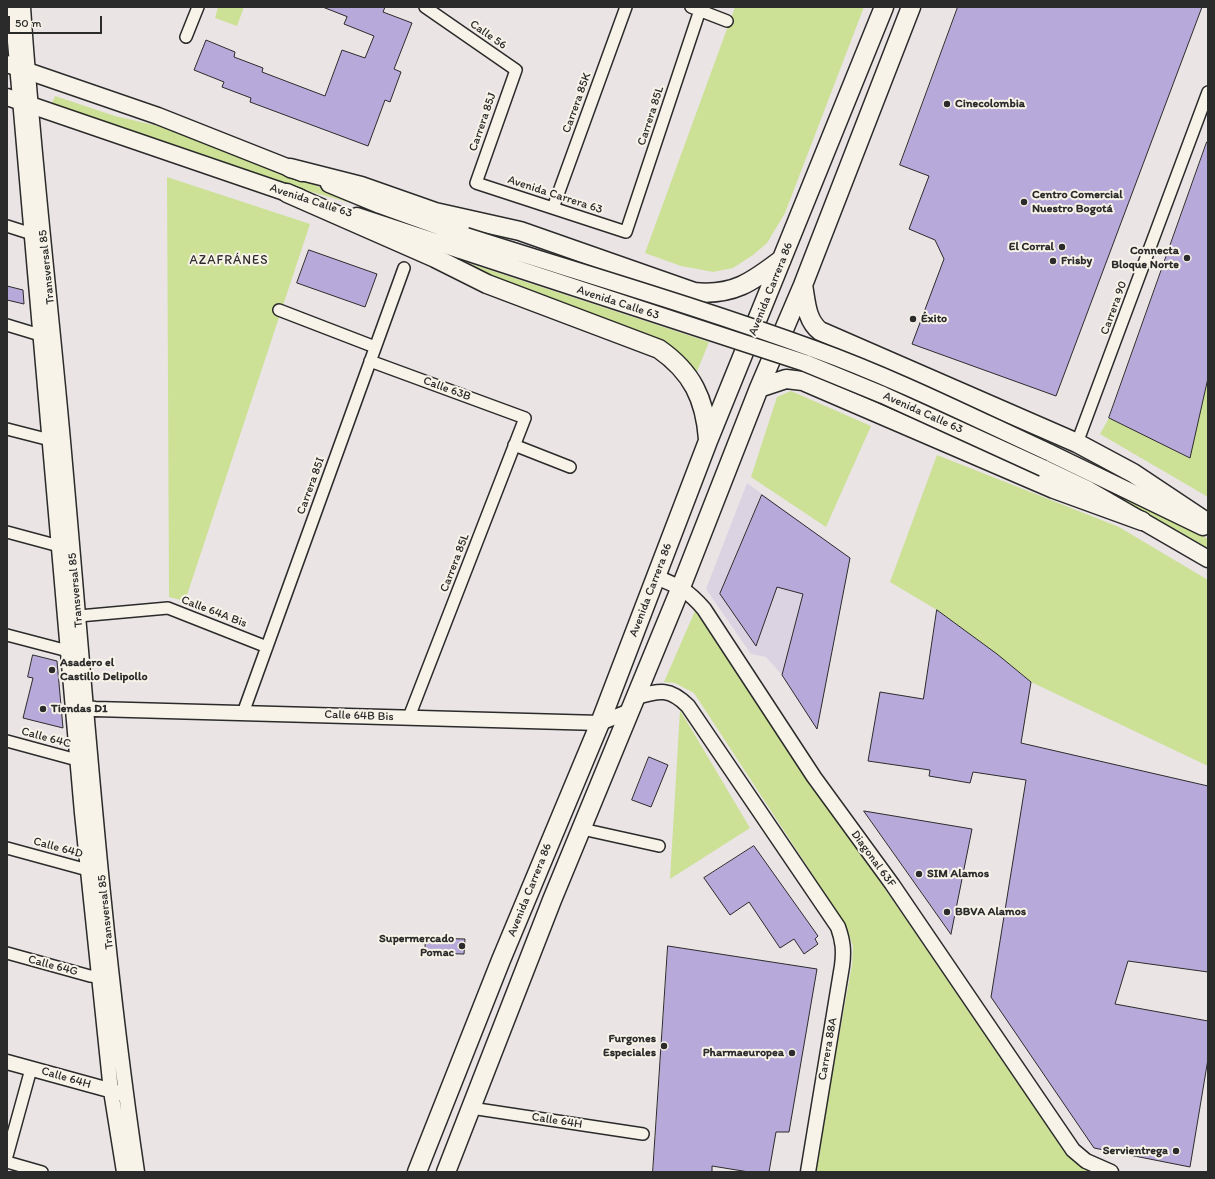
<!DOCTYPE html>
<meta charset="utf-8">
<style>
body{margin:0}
#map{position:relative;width:1215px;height:1179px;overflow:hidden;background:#eae4e5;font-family:Itim,sans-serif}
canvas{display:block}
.frame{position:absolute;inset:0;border:8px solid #2b2b2b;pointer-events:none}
.scale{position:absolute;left:8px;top:16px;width:94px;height:18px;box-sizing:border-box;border:2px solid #2b2b2b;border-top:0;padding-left:5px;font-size:12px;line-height:14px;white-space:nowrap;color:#2b2b2b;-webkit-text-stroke:3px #f7f3e8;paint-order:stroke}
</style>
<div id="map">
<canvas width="1215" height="1179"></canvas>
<div class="frame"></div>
<div class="scale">50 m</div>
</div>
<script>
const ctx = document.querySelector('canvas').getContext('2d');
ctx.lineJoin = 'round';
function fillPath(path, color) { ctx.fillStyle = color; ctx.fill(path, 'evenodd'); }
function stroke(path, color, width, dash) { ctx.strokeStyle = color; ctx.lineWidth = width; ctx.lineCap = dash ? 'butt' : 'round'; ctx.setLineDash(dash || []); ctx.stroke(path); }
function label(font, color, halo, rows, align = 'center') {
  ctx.font = font + ' Itim,sans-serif'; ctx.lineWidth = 4; ctx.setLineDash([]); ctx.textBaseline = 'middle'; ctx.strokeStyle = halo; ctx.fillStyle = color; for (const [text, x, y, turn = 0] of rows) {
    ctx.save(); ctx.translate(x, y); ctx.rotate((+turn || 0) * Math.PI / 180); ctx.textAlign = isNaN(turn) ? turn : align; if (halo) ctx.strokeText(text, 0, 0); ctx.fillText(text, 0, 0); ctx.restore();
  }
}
fillPath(new Path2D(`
 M747 483 850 558 817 729 782 675 766 657 751 654 706 589Z`), '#dbd3e2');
fillPath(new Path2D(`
 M218 7H244L237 26 215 18Z
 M735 7H864L785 213 767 243 753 255 733 268 713 272 681 266 645 253Z
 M55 96 115 116 158 126 216 145 299 178 365 207 294 187 52 103Z
 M167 177 310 224 185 601 169 597Z
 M450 257 709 342 696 374Z
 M1208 378V497L1100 434 1109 418 1189 458Z
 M791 391 871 426 826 527 751 477 777 397Z
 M937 455 1119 527 1208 580V766L1031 682 997 654 937 610 890 582Z
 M1067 468 1142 504 1208 539V548Z
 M695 611 1002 1060 1076 1161 1092 1172H814L852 965 853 946 845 924 694 693 675 683 664 682Z
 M680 710 750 828 670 879Z`), '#cce196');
const building = new Path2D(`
 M323 7H385L383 12 412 23 394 69 401 72 390 102 385 100 368 146 250 102 251 98 222 87 224 82 194 70 206 40 235 52 234 57 263 68 262 72 325 96 342 50 365 58 374 36 344 24 347 17Z
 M958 7H1202L1056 396 912 344 944 259 935 240 909 229 929 176 900 165Z
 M1207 142H1208V378L1190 458 1109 418Z
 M309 250 377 274 365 307 297 283Z
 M7 286 23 290 24 304 7 300Z
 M762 495 850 558 817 729 782 675 803 594 777 587 756 646 720 594Z
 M937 610 997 654 1031 682 1021 743 1208 786V972L1128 961 1115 1004 1208 1021V1059L1190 1167 1094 1148 991 997 1026 780 973 772 970 783 929 776 930 770 868 761 880 692 923 699Z
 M33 655 57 661 63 728 23 718 33 678 28 677Z
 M649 757 668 765 651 807 632 800Z
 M864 811 972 829 951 934Z
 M754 846 818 936 815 939 818 944 804 954 794 939 780 948 749 902 730 915 704 878Z
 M426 938 465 939 464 954 425 953Z
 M668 946 817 969 789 1132H776L769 1172H749L712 1166V1172H653Z`);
fillPath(building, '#b7aada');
stroke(building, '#2b2b2b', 1);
const minor = new Path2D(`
 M425 7 516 70 476 183 626 232 701 7
 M691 7 727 21
 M186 37 198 7
 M553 208 626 7
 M7 226 32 234
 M279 310 375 347
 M7 325 40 335
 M370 361 525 418 409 717
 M7 429 50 440
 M1077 443 1208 92
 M514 445 570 467
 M7 532 59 546
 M79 616 168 608 267 647
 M7 635 68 651
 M243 713 404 268
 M7 741 77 760
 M582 829 659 846
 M7 848 95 872
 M7 953 90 976 99 977
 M471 1108 643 1134
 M7 1156 31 1069
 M7 1162 42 1172`);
const tertiary = new Path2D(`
 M12 7 82 813 111 1091 124 1172
 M23 7C33 160 52 312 65 464 86 700 102 937 137 1172
 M656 577C678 586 688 590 704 609L814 777 892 884 1073 1150 1086 1161 1111 1172
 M636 697C660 690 670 688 688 706L838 927C843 941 844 951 842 966L808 1172
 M79 704 87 708 95 709 600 723 630 711
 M7 1062 120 1093`);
const secondary = new Path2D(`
 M7 64 158 116 302 173
 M7 97 299 197
 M329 184 380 205 466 236
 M357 216 460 250
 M1048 452 1203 527
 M1043 468 1087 489 1208 559`);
const primary = new Path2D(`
 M290 168 361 186 435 212 520 231 694 292C733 296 752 282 782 259
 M287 193 435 258 487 284 659 349C692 372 705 399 708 439
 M803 285C806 301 806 320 820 331L1077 443 1133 473 1208 523
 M759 388 786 379 803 381 1054 489 1142 521
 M417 1172 501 960 600 723 708 441 884 7
 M446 1172 552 900 681 587 759 388 803 285 911 7`);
stroke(minor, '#2b2b2b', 14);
stroke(tertiary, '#2b2b2b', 17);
stroke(secondary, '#2b2b2b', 19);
stroke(primary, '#2b2b2b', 21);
stroke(minor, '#f7f3e8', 11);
stroke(tertiary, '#f7f3e8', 14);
stroke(secondary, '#f7f3e8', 16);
stroke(primary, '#f7f3e8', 18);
const secondaryBridge = new Path2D(`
 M466 236C582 273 699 307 814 349 894 378 970 416 1048 452
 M460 250 805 363 883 395 1043 468`);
stroke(secondaryBridge, '#2b2b2b', 19, []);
stroke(secondaryBridge, '#f7f3e8', 16);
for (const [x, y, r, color] of [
 [947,104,4,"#2b2b2b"],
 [1024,202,4,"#2b2b2b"],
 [1062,247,4,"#2b2b2b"],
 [1187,258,4,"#2b2b2b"],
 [1053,261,4,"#2b2b2b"],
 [913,319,4,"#2b2b2b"],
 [52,670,4,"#2b2b2b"],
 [43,709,4,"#2b2b2b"],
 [919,874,4,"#2b2b2b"],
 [947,912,4,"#2b2b2b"],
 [462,946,4,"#2b2b2b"],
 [664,1046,4,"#2b2b2b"],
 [792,1053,4,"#2b2b2b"],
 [1176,1151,4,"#2b2b2b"]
]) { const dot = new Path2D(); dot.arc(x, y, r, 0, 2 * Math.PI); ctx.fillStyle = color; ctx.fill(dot); stroke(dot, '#f7f3e8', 1.5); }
label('12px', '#2b2b2b', '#f7f3e8', [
 ["Calle 56",488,35,35],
 ["Carrera 85K",577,103,-70],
 ["Carrera 85L",651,116,-72],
 ["Carrera 85J",483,122,-71],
 ["Avenida Carrera 63",555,195,18],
 ["Avenida Calle 63",311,201,18],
 ["Transversal 85",47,267,-96],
 ["Avenida Carrera 86",771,289,-68],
 ["Avenida Calle 63",618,303,18],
 ["Carrera 90",1114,308,-70],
 ["Calle 63B",447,389,20],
 ["Avenida Calle 63",923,413,24],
 ["Carrera 85I",311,486,-70],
 ["Carrera 85L",455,563,-69],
 ["Transversal 85",76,590,-95],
 ["Avenida Carrera 86",651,590,-69],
 ["Calle 64A Bis",214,612,21],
 ["Calle 64B Bis",359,716,2],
 ["Calle 64C",46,738,15],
 ["Calle 64D",58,848,15],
 ["Diagonal 63F",873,859,54],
 ["Avenida Carrera 86",530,890,-68],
 ["Transversal 85",106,912,-96],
 ["Calle 64G",53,966,15],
 ["Carrera 88A",828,1049,-80],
 ["Calle 64H",66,1078,16],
 ["Calle 64H",557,1121,9]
]);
label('bold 12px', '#2b2b2b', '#f7f3e8', [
 ["Cinecolombia",955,104],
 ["Centro Comercial",1032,195],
 ["Nuestro Bogotá",1032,209],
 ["El Corral",1054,247,"right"],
 ["Connecta",1179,251,"right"],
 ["Bloque Norte",1179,265,"right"],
 ["Frisby",1061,261],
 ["Éxito",921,319],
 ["Asadero el",60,663],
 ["Castillo Delipollo",60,677],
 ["Tiendas D1",51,709],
 ["SIM Alamos",927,874],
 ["BBVA Alamos",955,912],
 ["Supermercado",454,939,"right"],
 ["Pomac",454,953,"right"],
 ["Furgones",656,1039,"right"],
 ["Especiales",656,1053,"right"],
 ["Pharmaeuropea",784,1053,"right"],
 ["Servientrega",1168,1151,"right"]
], 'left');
ctx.letterSpacing = '1px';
label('13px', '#2b2b2b', '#f7f3e8', [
 ["AZAFRÁNES",229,261]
]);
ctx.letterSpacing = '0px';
</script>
